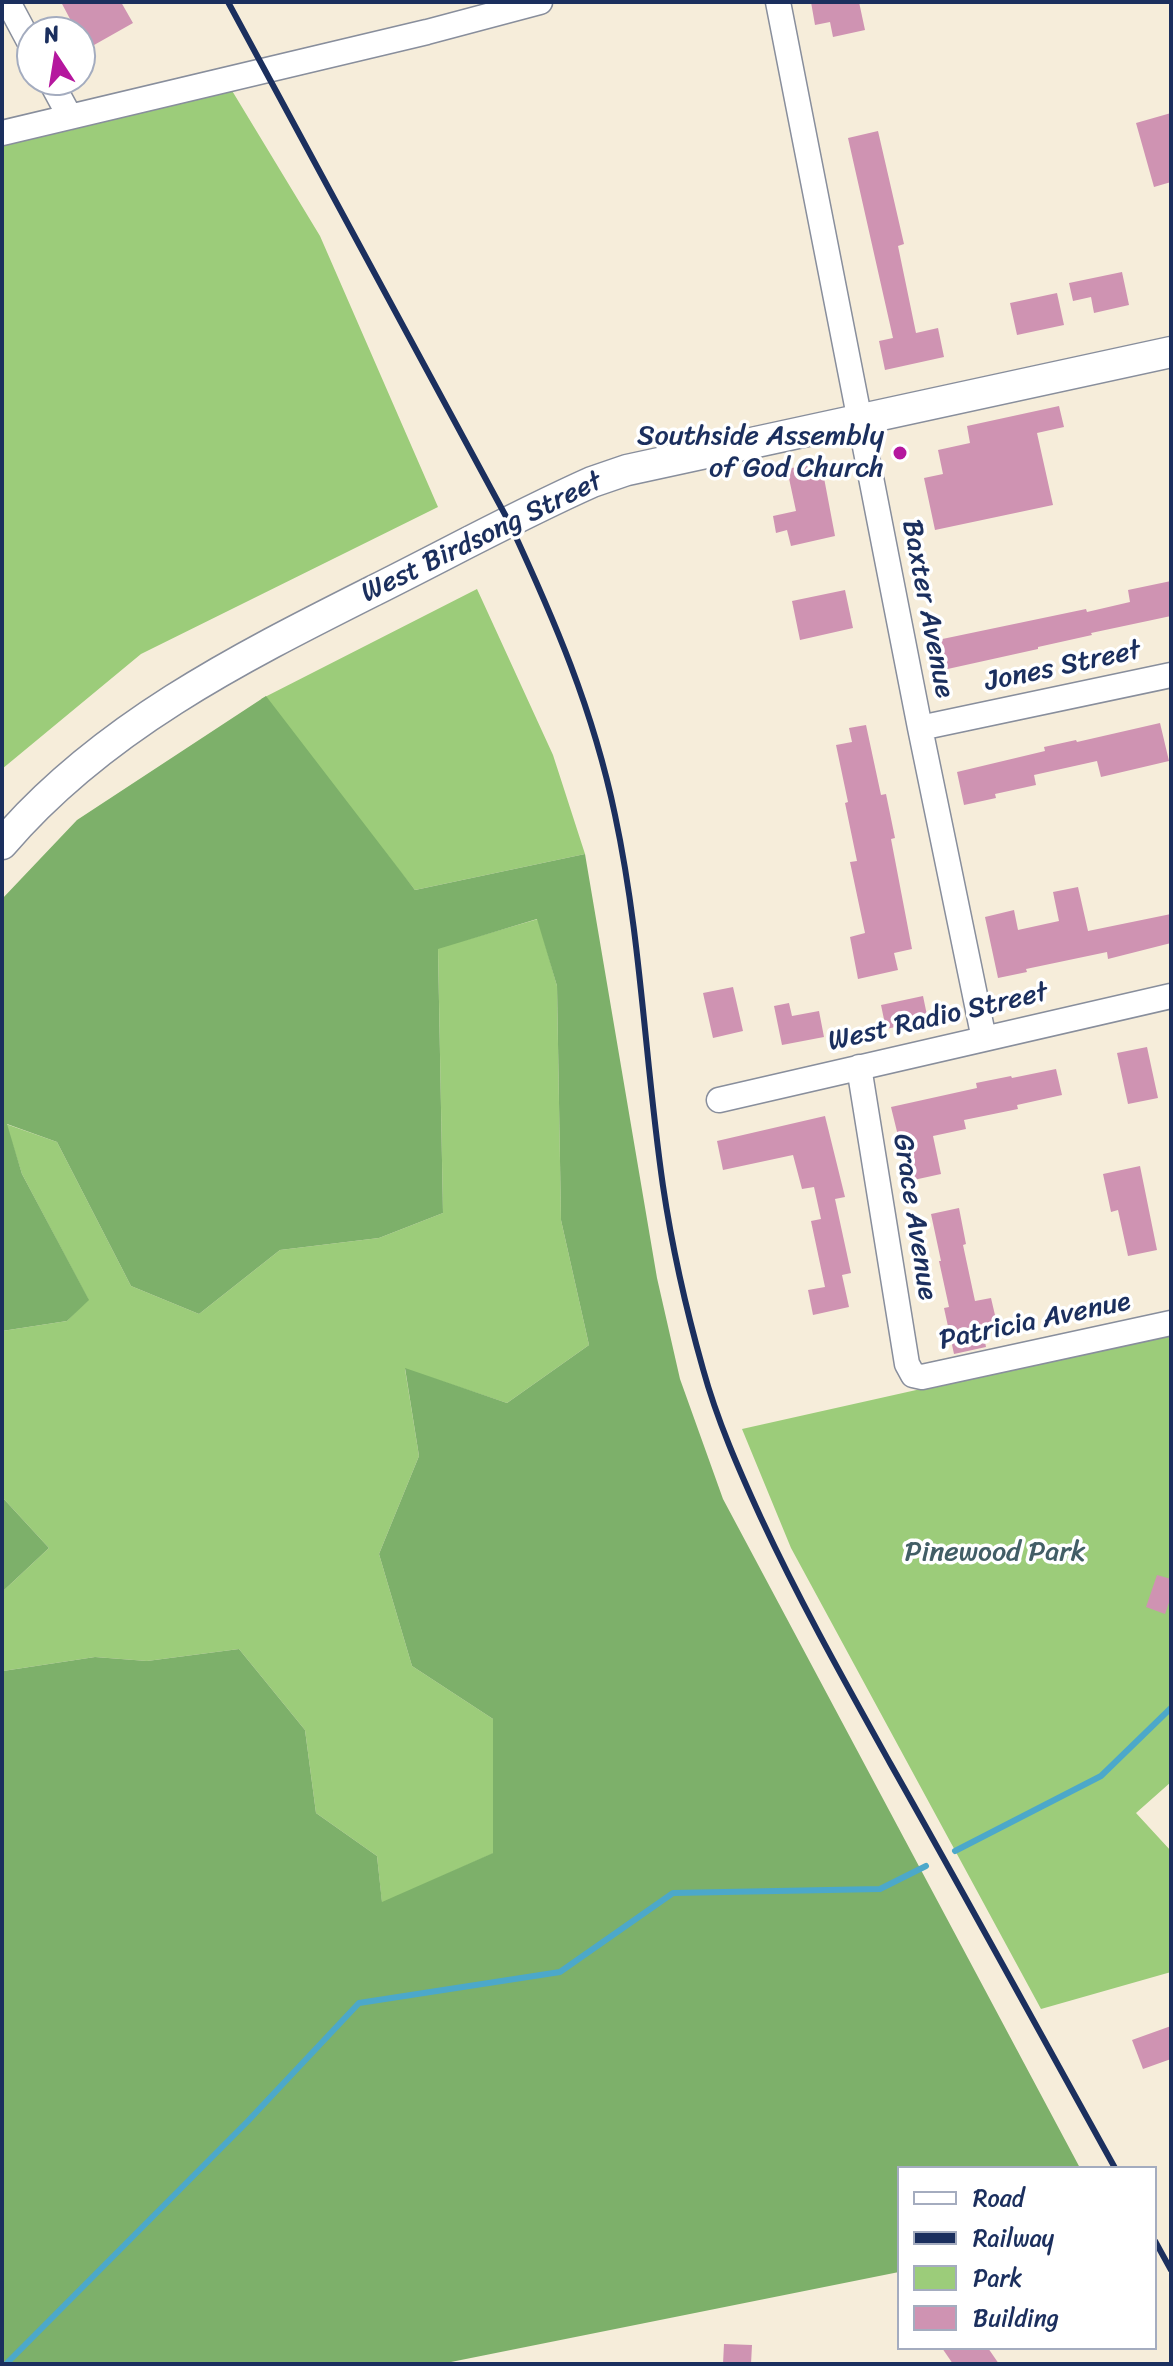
<!DOCTYPE html>
<style>
body{margin:0}
#map{position:relative;width:1173px;height:2366px;overflow:hidden;background:#f6edda;font-family:Sriracha,sans-serif}
canvas{display:block}
.frame{position:absolute;inset:0;border:4px solid #1b2f5e;pointer-events:none}
.legend{position:absolute;left:897px;top:2166px;width:260px;height:184px;box-sizing:border-box;background:#fff;border:2px solid #a4acbf;margin:0;padding:10px 14px;list-style:none;font-size:24px;color:#1b2f5e}
.legend li{display:flex;align-items:center;gap:16px;height:40px}
.legend b{width:40px;border:2px solid #a4acbf}
.north{position:absolute;left:16px;top:16px;width:80px;height:80px;box-sizing:border-box;background:#fff;border:2px solid #a4acbf;border-radius:50%;rotate:348deg;font-size:22px;font-weight:700;line-height:32px;text-align:center;color:#1b2f5e}
.north::after{content:'';display:block;margin:auto;width:28px;height:36px;background:#b5179e;clip-path:polygon(50% 0,100% 100%,50% 72%,0 100%)}
</style>
<div id="map">
<canvas width="1173" height="2366"></canvas>
<div class="frame"></div>
<ul class="legend">
<li><b style="height:10px;background:#fff"></b>Road</li>
<li><b style="height:10px;background:#1b2f5e"></b>Railway</li>
<li><b style="height:22px;background:#9ccc7a"></b>Park</li>
<li><b style="height:22px;background:#cf93b2"></b>Building</li>
</ul>
<div class="north">N</div>
</div>
<script>
const ctx = document.querySelector('canvas').getContext('2d');
ctx.lineJoin = 'round';
function fillPath(path, color) { ctx.fillStyle = color; ctx.fill(path, 'evenodd'); }
function stroke(path, color, width, dash) { ctx.strokeStyle = color; ctx.lineWidth = width; ctx.lineCap = dash ? 'butt' : 'round'; ctx.setLineDash(dash || []); ctx.stroke(path); }
function label(font, color, halo, rows, align = 'center') {
  ctx.font = font + ' Sriracha,sans-serif'; ctx.lineWidth = 7; ctx.setLineDash([]); ctx.textBaseline = 'middle'; ctx.strokeStyle = halo; ctx.fillStyle = color; for (const [text, x, y, turn = 0] of rows) {
    ctx.save(); ctx.translate(x, y); ctx.rotate((+turn || 0) * Math.PI / 180); ctx.textAlign = isNaN(turn) ? turn : align; if (halo) ctx.strokeText(text, 0, 0); ctx.fillText(text, 0, 0); ctx.restore();
  }
}
fillPath(new Path2D(`
 M231 89 320 236 438 507 141 654 2 769V145Z
 M477 589 553 755 585 854 415 890 261 699Z
 M538 919 557 986 561 1220 589 1345 507 1403 405 1369 419 1456 379 1554 412 1666 493 1719 494 1853 382 1903 377 1856 316 1813 305 1730 239 1649 147 1661 95 1657 3 1671 2 1592 49 1548 2 1497V1331L67 1321 88 1299 22 1174 6 1124 57 1142 131 1286 199 1314 280 1250 379 1238 443 1213 438 948Z
 M1171 1333V1782L1136 1813 1171 1851V1972L1041 2009 791 1548 742 1429Z`), '#9ccc7a');
fillPath(new Path2D(`
 M266 696 415 890 585 854 657 1278 680 1379 723 1499 1080 2168H899V2272L441 2364H2V1663L3 1671 95 1657 147 1661 239 1649 305 1730 316 1813 377 1856 382 1902 493 1853V1719L412 1666 379 1554 419 1456 405 1368 507 1403 589 1345 561 1220 557 986 537 919 438 949 443 1213 379 1238 280 1250 199 1314 131 1286 57 1142 7 1124 22 1174 89 1300 67 1321 2 1331V899L77 820Z
 M2 1497 49 1548 2 1592Z`), '#7db06a');
stroke(new Path2D(`
 M955 1851 1101 1776 1171 1708
 M6 2364 248 2121 359 2003 560 1972 673 1893 880 1889 926 1866`), '#4ca8ca', 6);
fillPath(new Path2D(`
 M61 2H121L133 23 87 49 80 37V32H77Z
 M811 2H859L865 30 833 37 830 22 815 25Z
 M1171 113V182L1154 187 1136 123Z
 M878 131 904 244 898 246 916 333 938 328 944 357 885 370 879 341 893 338 848 138Z
 M1122 272 1129 305 1094 313 1091 297 1073 301 1069 283Z
 M1057 293 1064 325 1017 335 1010 303Z
 M1059 406 1064 427 1037 433 1053 505 935 530 924 478 943 474 938 450 970 443 967 426Z
 M821 462 835 536 791 546 787 530 776 533 773 516 796 511 787 469Z
 M1171 581V616L1091 633 1092 635 1038 647V649L934 672 928 642 1086 609 1087 612 1130 602 1128 590Z
 M845 590 853 628 800 640 792 601Z
 M1160 723 1169 761 1101 777 1097 761 1034 775 1036 785 995 794 996 798 964 805 957 772 1045 751 1044 747 1076 740 1077 742Z
 M866 725 881 795 886 794 895 838 891 839 912 949 894 953 898 970 858 979 850 937 865 933 850 862 857 861 845 803 848 802 836 745 852 742 849 728Z
 M1078 887 1088 931 1171 914V943L1108 959 1107 952 1026 969 1027 972 998 978 985 917 1014 910 1018 930 1059 921 1053 892Z
 M733 987 743 1031 713 1038 703 993Z
 M923 996 928 1020 886 1029 881 1005Z
 M789 1003 792 1016 819 1011 824 1037 782 1045 774 1006Z
 M1147 1047 1158 1098 1128 1104 1117 1053Z
 M1056 1069 1062 1095 1017 1105 1018 1109 964 1120 966 1129 933 1136 941 1174 909 1181 891 1107 977 1088 976 1083 1011 1076 1012 1078Z
 M825 1116 845 1197 835 1199 851 1273 842 1275 849 1307 813 1315 808 1290 825 1287 811 1221 821 1219 814 1187 802 1189 793 1155 723 1170 717 1141Z
 M1140 1166 1157 1250 1128 1256 1118 1210 1111 1212 1103 1174Z
 M959 1208 966 1244 963 1245 975 1301 991 1298 998 1328 983 1332 986 1347 954 1354 944 1308 949 1307 939 1261H941L931 1214Z
 M1157 1575 1171 1579V1597L1165 1614 1146 1607Z
 M1171 2026V2059L1143 2069 1132 2040Z
 M724 2344 752 2345 751 2364H723Z
 M942 2348H988L999 2364H953Z`), '#cf93b2');
const minor = new Path2D(`
 M8 2 32 47
 M778 2 920 728 984 1039
 M50 80 70 117
 M2 133 427 32 540 2
 M920 728 1171 675
 M859 1067 907 1364 913 1375 922 1377 1171 1323
 M719 1100 1171 996`);
const tertiary = new Path2D(`
 M2 844C102 727 240 658 375 590 447 554 518 515 592 482L627 470 1171 352`);
stroke(minor, '#888e9c', 27);
stroke(tertiary, '#888e9c', 33);
stroke(minor, '#fff', 24);
stroke(tertiary, '#fff', 30);
stroke(new Path2D(`
 M228 2 509 522C554 619 593 709 615 815 641 937 645 1062 663 1186 672 1247 686 1309 703 1369 717 1420 739 1470 761 1518 800 1602 845 1682 890 1763 966 1897 1040 2033 1115 2168
 M1155 2241 1171 2270`), '#1b2f5e', 6);
for (const [x, y, r, color] of [
 [900,453,8,"#b5179e"]
]) { const dot = new Path2D(); dot.arc(x, y, r, 0, 2 * Math.PI); ctx.fillStyle = color; ctx.fill(dot); stroke(dot, '#fff', 3); }
label('28px', '#1b2f5e', '#fff', [
 ["Southside Assembly",884,437],
 ["of God Church",884,469]
], 'right');
label('28px', '#1b2f5e', '#fff', [
 ["West Birdsong Street",482,538,-26],
 ["Baxter Avenue",927,609,79],
 ["Jones Street",1063,667,-12],
 ["West Radio Street",938,1018,-13],
 ["Grace Avenue",914,1217,81],
 ["Patricia Avenue",1035,1322,-12]
]);
label('28px', '#425e66', '#fff', [
 ["Pinewood Park",995,1553]
]);
</script>
